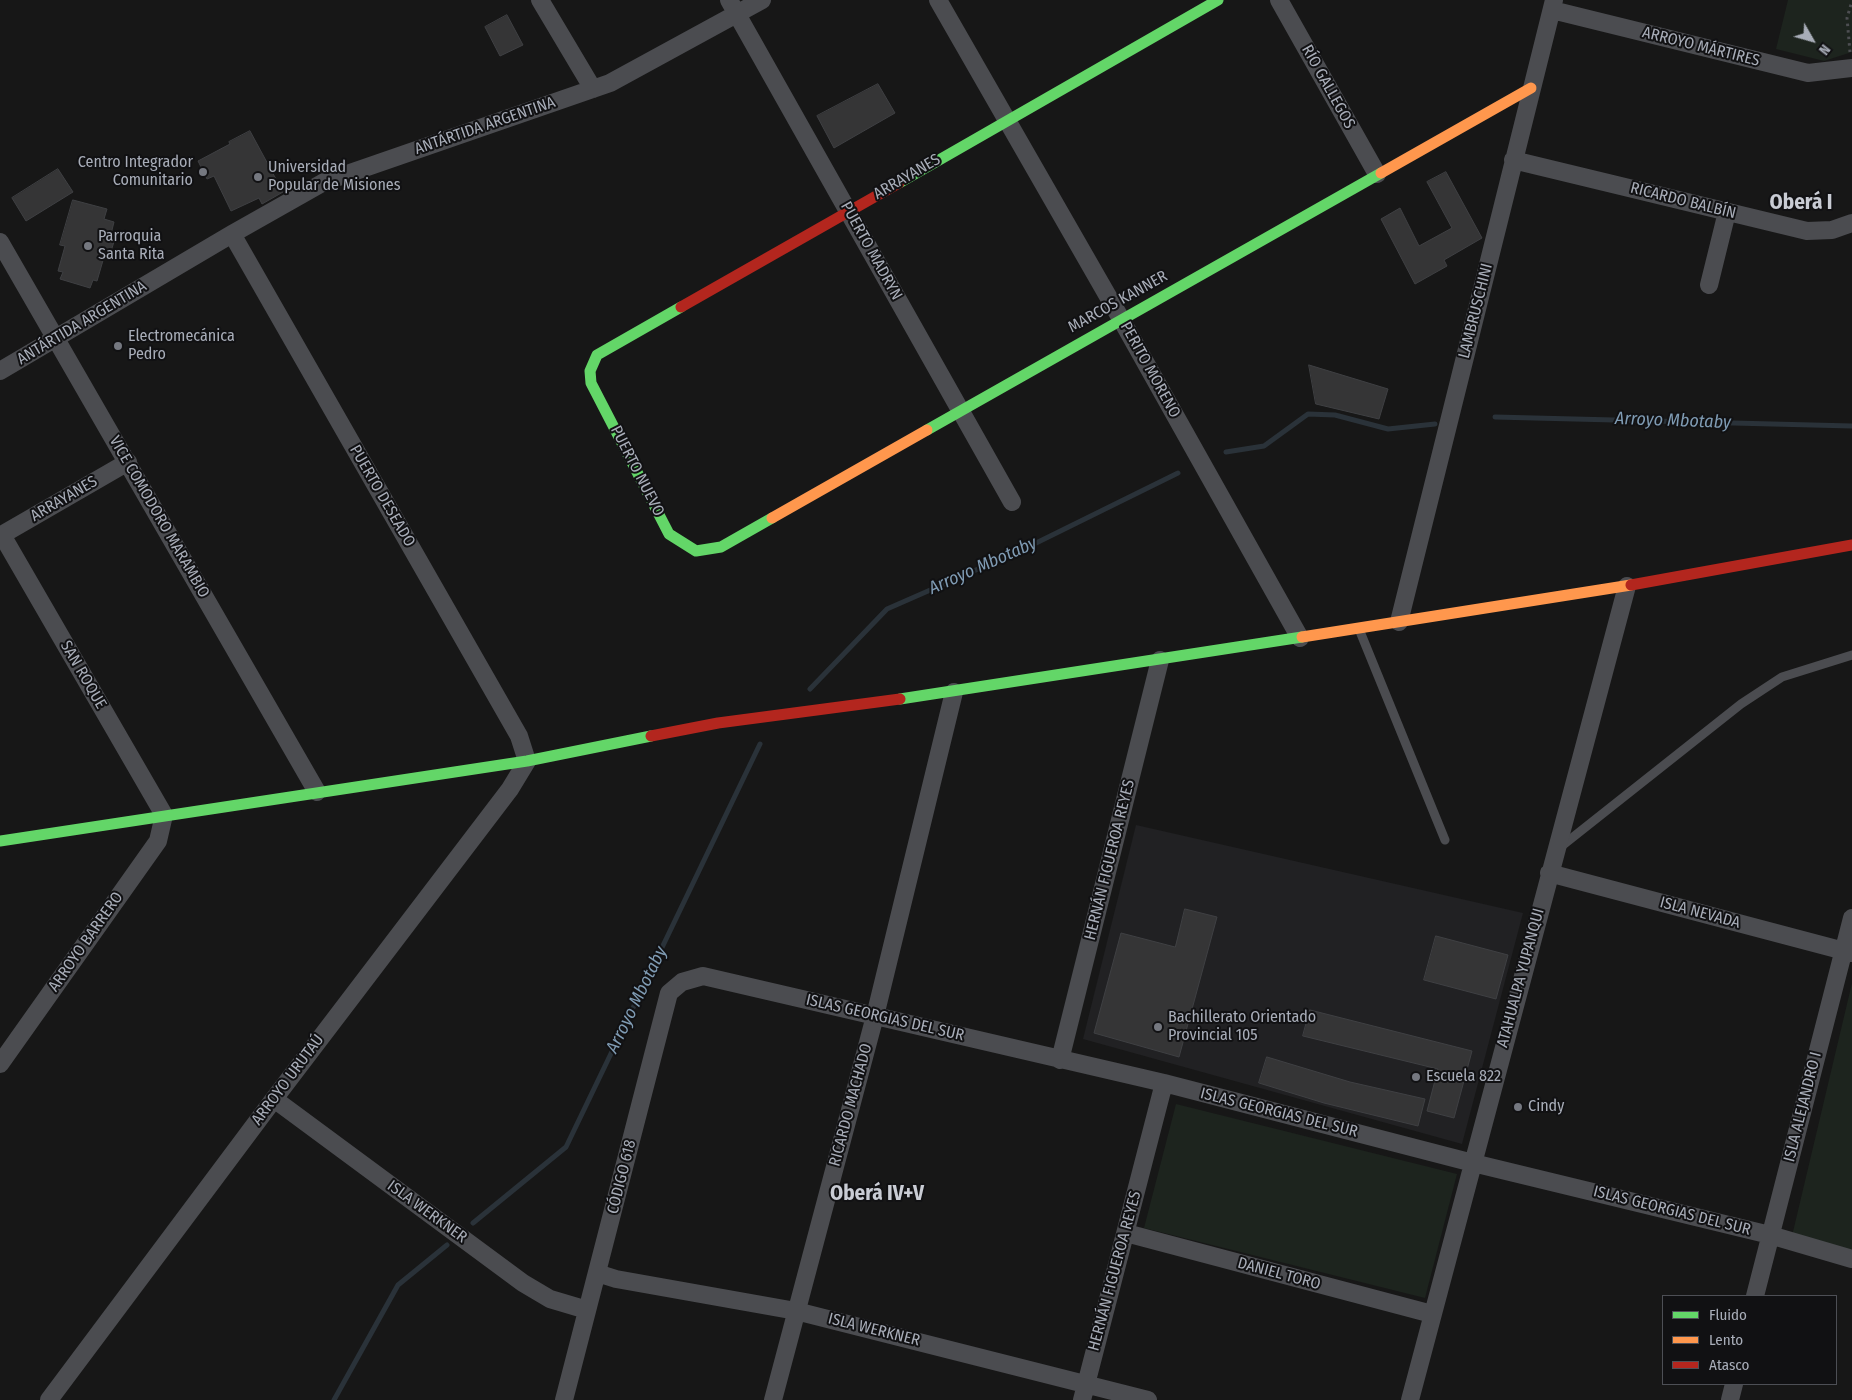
<!DOCTYPE html>
<meta charset="utf-8">
<style>
body{margin:0}
#map{position:relative;width:1852px;height:1400px;overflow:hidden;background:#171717;font-family:"Fira Sans Condensed",sans-serif}
canvas{display:block}
.legend{position:absolute;left:1662px;top:1295px;width:175px;height:90px;box-sizing:border-box;background:#111113;border:1px solid #4d4f55;margin:0;padding:6px 9px;list-style:none;font-size:15px;color:#a8adb8}
.legend li{display:flex;align-items:center;gap:10px;height:25px}
.legend b{width:25px;border:1px solid #4d4f55}
.north{position:absolute;left:1787px;top:15px;width:50px;height:50px;-webkit-text-stroke:4px #111113;paint-order:stroke;rotate:128deg;font-size:14px;font-weight:700;line-height:20px;text-align:center;color:#a8adb8}
.north::after{content:'';display:block;margin:auto;width:18px;height:22px;background:#a8adb8;clip-path:polygon(50% 0,100% 100%,50% 72%,0 100%)}
</style>
<div id="map">
<canvas width="1852" height="1400"></canvas>
<ul class="legend">
<li><b style="height:6px;background:#63d668"></b>Fluido</li>
<li><b style="height:6px;background:#ff974d"></b>Lento</li>
<li><b style="height:6px;background:#b3261e"></b>Atasco</li>
</ul>
<div class="north">N</div>
</div>
<script>
const ctx = document.querySelector('canvas').getContext('2d');
ctx.lineJoin = 'round';
function fillPath(path, color) { ctx.fillStyle = color; ctx.fill(path, 'evenodd'); }
function stroke(path, color, width, dash) { ctx.strokeStyle = color; ctx.lineWidth = width; ctx.lineCap = dash ? 'butt' : 'round'; ctx.setLineDash(dash || []); ctx.stroke(path); }
function label(font, color, halo, rows, align = 'center') {
  ctx.font = font + ' "Fira Sans Condensed",sans-serif'; ctx.lineWidth = 4; ctx.setLineDash([]); ctx.textBaseline = 'middle'; ctx.strokeStyle = halo; ctx.fillStyle = color; for (const [text, x, y, turn = 0] of rows) {
    ctx.save(); ctx.translate(x, y); ctx.rotate((+turn || 0) * Math.PI / 180); ctx.textAlign = isNaN(turn) ? turn : align; if (halo) ctx.strokeText(text, 0, 0); ctx.fillText(text, 0, 0); ctx.restore();
  }
}
fillPath(new Path2D(`
 M1136 825 1523 913 1462 1144 1083 1039Z`), '#212123');
fillPath(new Path2D(`
 M1788 0H1852V52L1824 61 1776 49Z
 M1852 983V1250L1792 1236Z
 M1176 1104 1457 1174 1425 1298 1144 1228Z`), '#1d241e');
stroke(new Path2D(`
 M1495 417 1852 426
 M1226 452 1264 446 1308 414 1335 415 1388 429 1435 424
 M810 689 887 609 1026 548 1178 473
 M473 1223 566 1147 760 744
 M334 1400 398 1285 447 1245`), '#2a3239', 5);
const building = new Path2D(`
 M507 15 523 45 500 56 485 27Z
 M878 84 895 113 834 148 817 116Z
 M250 131 283 192 262 204 259 198 231 211 214 176 207 179 198 161 230 144 229 142Z
 M58 169 73 192 26 221 12 198Z
 M1446 172 1482 238 1444 260 1447 266 1415 284 1381 219 1400 208 1419 246 1452 228 1427 182Z
 M73 200 107 209 104 219 114 222 111 234 116 235 109 258 104 257 97 281 93 280 90 288 60 279 63 272 58 271 65 246 60 245Z
 M1309 365 1388 389 1379 419 1316 404Z
 M1185 909 1217 917 1179 1057 1094 1033 1121 933 1175 947Z
 M1436 936 1508 955 1496 999 1424 980Z
 M1310 1010 1472 1051 1454 1118 1427 1111 1438 1069 1303 1036Z
 M1267 1057 1350 1082 1425 1099 1418 1126 1324 1103 1259 1083Z`);
fillPath(building, '#353536');
stroke(building, '#3f4043', 1);
stroke(new Path2D(`
 M1850 52 1847 18 1852 1`), '#4d4e52', 3, [2.5, 4]);
stroke(new Path2D(`
 M1359 629 1445 840
 M1558 849 1741 704 1782 677 1852 655`), '#4b4c50', 9);
stroke(new Path2D(`
 M540 0 593 89
 M729 0 1012 502
 M938 0 1121 319 1300 638
 M1279 0 1377 174
 M1552 10 1808 73 1852 68
 M1513 160 1807 231 1832 230 1852 223
 M0 242 317 792
 M1709 285 1727 212
 M0 371 232 234 324 182 610 83 762 0
 M0 536 128 462
 M1399 622 1554 0
 M1549 873 1852 953
 M1060 1060 1160 660
 M0 1064 158 841 164 815 2 535
 M274 1099 523 1283 550 1299 587 1310
 M1126 1233 1432 1314
 M597 1273 616 1279 796 1311 1148 1400
 M1755 1296 1852 918
 M49 1400 274 1099 510 789 527 761 519 736 232 234
 M564 1400 669 993 682 982 703 976 1164 1083 1473 1163 1770 1235 1852 1259
 M773 1400 875 1016 954 692
 M1082 1400 1164 1083
 M1410 1400 1627 586
 M1730 1400 1734 1384`), '#4b4c50', 18);
stroke(new Path2D(`
 M899 183 1218 0
 M681 307 597 355 590 371 591 383 669 534 696 551 721 547 772 518
 M927 430 1381 173
 M900 699 1302 637
 M0 841 527 761 651 736`), '#63d668', 11);
stroke(new Path2D(`
 M1381 173 1531 88
 M772 518 927 430
 M1302 637 1631 585`), '#ff974d', 11);
stroke(new Path2D(`
 M681 307 899 183
 M1631 585 1852 545
 M651 736 718 723 900 699`), '#b3261e', 11);
for (const [x, y, r, color] of [
 [203,172,5,"#757880"],
 [258,177,5,"#757880"],
 [88,246,5,"#757880"],
 [118,346,5,"#757880"],
 [1158,1027,5,"#757880"],
 [1416,1077,5,"#757880"],
 [1518,1107,5,"#757880"]
]) { const dot = new Path2D(); dot.arc(x, y, r, 0, 2 * Math.PI); ctx.fillStyle = color; ctx.fill(dot); stroke(dot, '#111113', 2); }
label('16px', '#a8adb8', '#111113', [
 ["ARROYO MÁRTIRES",1701,47,14],
 ["RÍO GALLEGOS",1328,87,61],
 ["ANTÁRTIDA ARGENTINA",485,126,-19],
 ["ARRAYANES",907,177,-30],
 ["RICARDO BALBÍN",1683,201,14],
 ["PUERTO MADRYN",871,251,61],
 ["MARCOS KANNER",1118,302,-29],
 ["LAMBRUSCHINI",1476,311,-76],
 ["ANTÁRTIDA ARGENTINA",82,323,-31],
 ["PERITO MORENO",1150,370,61],
 ["PUERTO NUEVO",637,471,63],
 ["PUERTO DESEADO",382,496,60],
 ["ARRAYANES",64,499,-30],
 ["VICE COMODORO MARAMBIO",159,517,60],
 ["SAN ROQUE",83,675,60],
 ["HERNÁN FIGUEROA REYES",1110,860,-76],
 ["ISLA NEVADA",1700,913,15],
 ["ARROYO BARRERO",86,942,-55],
 ["ATAHUALPA YUPANQUI",1521,978,-75],
 ["ISLAS GEORGIAS DEL SUR",885,1018,13],
 ["ARROYO URUTAÚ",288,1080,-53],
 ["RICARDO MACHADO",851,1105,-75],
 ["ISLA ALEJANDRO I",1803,1107,-76],
 ["ISLAS GEORGIAS DEL SUR",1279,1113,14],
 ["CÓDIGO 618",622,1177,-76],
 ["ISLAS GEORGIAS DEL SUR",1672,1211,14],
 ["ISLA WERKNER",427,1212,36],
 ["HERNÁN FIGUEROA REYES",1115,1271,-75],
 ["DANIEL TORO",1279,1274,15],
 ["ISLA WERKNER",874,1330,14]
]);
label('16px', '#a8adb8', '#111113', [
 ["Centro Integrador",193,163,"right"],
 ["Comunitario",193,181,"right"],
 ["Universidad",268,168],
 ["Popular de Misiones",268,186],
 ["Parroquia",98,237],
 ["Santa Rita",98,255],
 ["Electromecánica",128,337],
 ["Pedro",128,355],
 ["Bachillerato Orientado",1168,1018],
 ["Provincial 105",1168,1036],
 ["Escuela 822",1426,1077],
 ["Cindy",1528,1107]
], 'left');
label('italic 18px', '#7f9bb3', '#111113', [
 ["Arroyo Mbotaby",1673,421,2],
 ["Arroyo Mbotaby",983,566,-24],
 ["Arroyo Mbotaby",637,1000,-64]
]);
label('bold 21px', '#c9ccd4', '#111113', [
 ["Oberá I",1801,203],
 ["Oberá IV+V",877,1194]
]);
</script>
